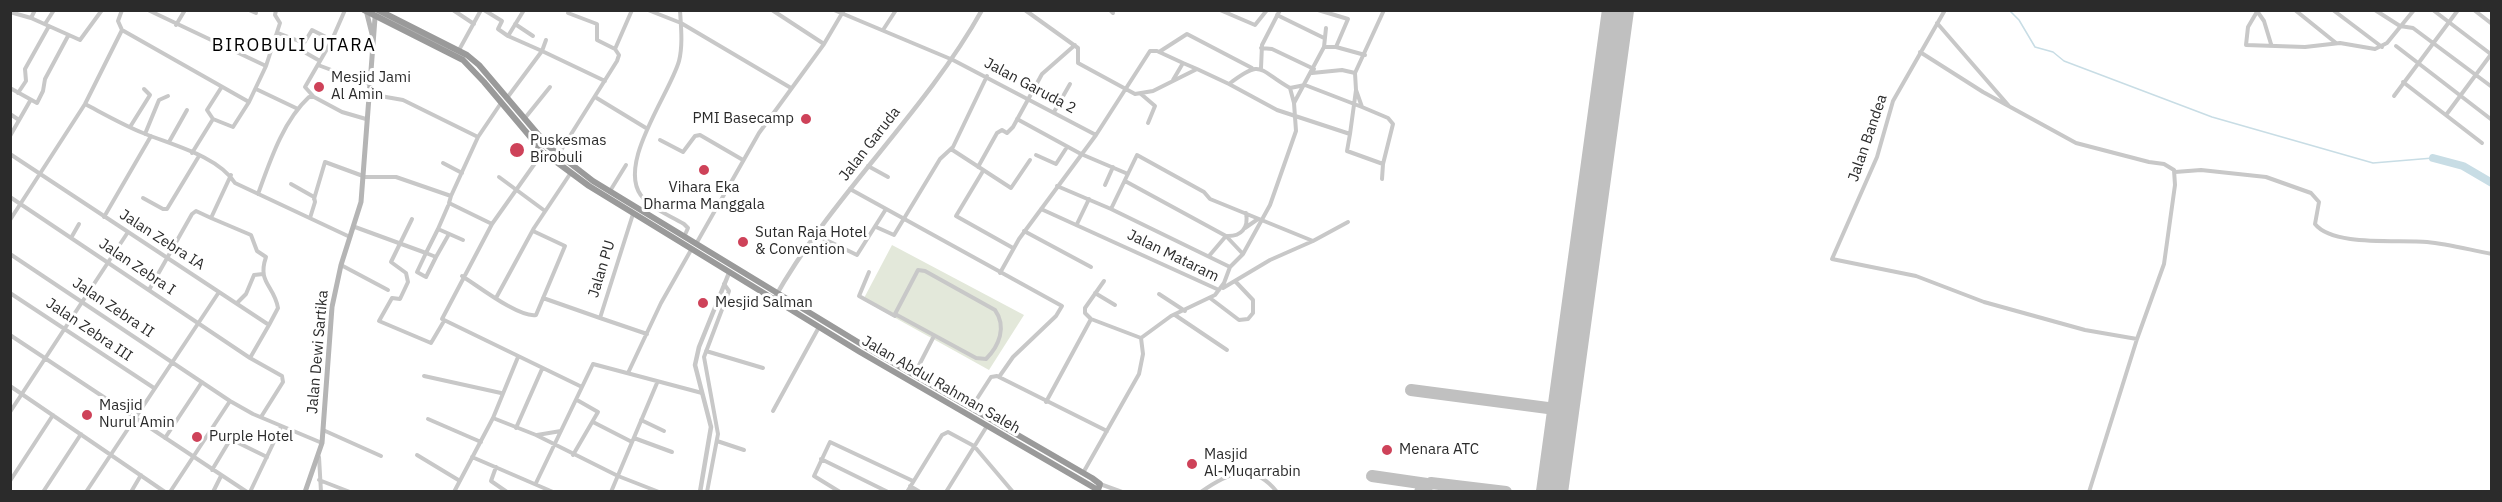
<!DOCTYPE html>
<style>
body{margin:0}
#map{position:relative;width:2502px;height:502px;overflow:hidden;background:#fff;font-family:"IBM Plex Sans",sans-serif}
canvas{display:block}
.frame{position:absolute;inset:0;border:12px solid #2b2b2b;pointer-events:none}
</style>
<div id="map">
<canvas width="2502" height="502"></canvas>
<div class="frame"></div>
</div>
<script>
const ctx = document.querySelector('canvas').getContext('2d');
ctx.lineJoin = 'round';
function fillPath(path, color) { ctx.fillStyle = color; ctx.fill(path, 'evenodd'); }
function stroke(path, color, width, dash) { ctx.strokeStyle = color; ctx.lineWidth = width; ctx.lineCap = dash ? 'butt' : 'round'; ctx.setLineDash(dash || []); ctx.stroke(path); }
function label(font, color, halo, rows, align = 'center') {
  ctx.font = font + ' "IBM Plex Sans",sans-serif'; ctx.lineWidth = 6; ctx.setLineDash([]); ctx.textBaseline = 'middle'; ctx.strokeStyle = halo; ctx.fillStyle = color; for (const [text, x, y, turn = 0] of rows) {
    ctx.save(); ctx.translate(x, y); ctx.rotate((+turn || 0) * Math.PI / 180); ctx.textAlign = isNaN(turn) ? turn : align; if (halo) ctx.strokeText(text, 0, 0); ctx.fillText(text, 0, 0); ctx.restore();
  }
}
fillPath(new Path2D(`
 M892 245 1024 315 989 370 863 300Z`), '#e3e8da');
stroke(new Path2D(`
 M2009 10 2019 20 2035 47 2053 52 2064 61 2212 117 2373 163 2433 158`), '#c8dde5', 1.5);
stroke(new Path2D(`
 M2433 158 2463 166 2492 183`), '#c8dde5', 8);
stroke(new Path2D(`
 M1411 390 1563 410
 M1372 476 1427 484
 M1420 492 1431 483 1506 492
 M1542 492 1554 477`), '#c0c0c0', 12);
stroke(new Path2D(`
 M1552 492 1618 10`), '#c0c0c0', 32);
stroke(new Path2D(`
 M148 10 266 66 249 102 233 127 213 119
 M249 10 256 13
 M453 10 474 24
 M484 10 502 21 498 29 508 36
 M524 10 508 36 542 51 546 40
 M648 10 681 23 791 88
 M680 10C681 27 683 45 679 61 670 94 613 168 644 199 654 210 671 216 684 224L688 228 684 237
 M772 10 824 44
 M834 10 953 60 1096 135
 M1025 10 1078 48V63L1135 94 1153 91 1197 69 1229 84C1263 58 1258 70 1290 88L1305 85
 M1110 10 1113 13
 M1220 10 1255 25 1267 10
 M1318 10 1348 19 1336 47
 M1945 10 1893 101 1877 157 1832 259 1916 276 1984 302 2085 330 2137 339
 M2258 10 2248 27 2246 45 2305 47 2340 43 2375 49 2387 43 2414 10
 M2295 10 2336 43
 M2333 10 2382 47
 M2375 10 2400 26 2413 28 2492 87
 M2433 10 2492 55
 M2474 10 2492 24
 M2257 11 2264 21 2271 44
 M10 12 31 18 80 40 102 10
 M568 13 597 24V40L615 49
 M1277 15 1324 38
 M31 18 35 10
 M1937 23 2009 106
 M45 24 54 10
 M515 24 533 36
 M176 25 185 10
 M122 30 249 102
 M883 30 896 10
 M278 33 304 43 312 30 332 40
 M2396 46 2492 120
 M1324 47 1326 28
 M1261 48 1272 49 1314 69
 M459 50 481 10
 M1159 52 1187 34 1252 68
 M1920 52 1983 92 2076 143 2149 162 2164 164 2174 170 2175 185 2164 264 2137 339 2089 492
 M306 53 320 61
 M1183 63 1197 69
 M318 65 369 84
 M266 66 280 23 275 15 276 10
 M1261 68 1262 45 1280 10
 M1355 73 1384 10
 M2403 82 2482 143
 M1229 84 1277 110 1350 134 1347 151 1383 164 1393 124 1388 118 1362 107 1356 90 1355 73 1342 70 1312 73
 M1305 85 1362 107
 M10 88 37 103 43 91 45 79 68 36
 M256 89 298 109
 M18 93 26 81 25 69 49 26
 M1141 94 1155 106 1148 123
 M313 96 305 87 331 42 345 10
 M2394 96 2458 10
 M595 97 646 128
 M507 98 542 51 605 81
 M1294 103 1324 47H1336L1365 55
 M85 104C104 114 123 125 143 133 172 145 218 156 235 183L350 237
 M1054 112 1070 84
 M10 114 19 120
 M2446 115 2492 53
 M525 118 550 87
 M1017 119 1081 154 1128 174
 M130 127 150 95 144 89
 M145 134 159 100 168 96
 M1350 134 1356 90
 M10 136 30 101
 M478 137 501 103
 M660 140 683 152 695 136 700 135 743 160
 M169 142 187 110
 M951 149 1011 188 1030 160
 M543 152 492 224 442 319 582 387 593 364 702 393
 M192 153 213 119 207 110 221 88
 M10 154 269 325 250 358
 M558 155 617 61 619 55 615 49 632 10
 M1036 155 1056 164 1067 147
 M443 163 462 173
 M868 166 888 177
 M978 167 997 133 1002 130 1007 133 1013 127 1042 74 1075 45
 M983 171 956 216 1013 248
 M2175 172 2201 170 2266 177 2311 193 2319 202 2315 224C2333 247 2400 239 2427 242 2449 244 2470 250 2492 254
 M364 177H396L451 196 478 137 403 100 369 94
 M499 177 545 211
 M1382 179 1383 164
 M291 184 314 197 315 202 310 218
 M1105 185 1113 167
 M1057 186 1111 209 1230 267
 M850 189 1062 306 1056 316 1013 357 999 377
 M610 191 626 165
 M258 194C270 161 283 121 309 97H314L342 112 366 119
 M451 196 449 203 492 224
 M10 197 250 358 282 376 283 382 261 417
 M143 198 163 209H167L199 156
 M314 199 325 162 363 176
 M1041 209 1219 290
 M1111 209 1137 155 1204 192 1210 199 1313 241 1348 222
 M633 214 600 318 647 334
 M104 217 151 136
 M211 218 251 235 257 251 266 257C257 283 274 285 278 308L269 325
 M412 219 391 262 406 273 408 282 400 299 392 298 379 321 431 343 444 321
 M10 220 85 104 122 30 118 21 122 10
 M1077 224 1089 199
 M355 227 426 253 438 229 463 240
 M876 227 894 235 940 159 953 147 987 76
 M1245 228 1258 219
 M438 229 448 206
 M1024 231 1091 267
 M816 235 857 255 886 209
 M71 238 79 224
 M696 244 759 133 824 44 844 10
 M426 253 436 257 426 277 417 272Z
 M10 254 230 401 253 414 322 443
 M1243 254 1270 205 1296 131 1294 103 1290 88
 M1209 256 1226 236C1241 237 1249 228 1246 213
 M436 257 449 234
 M341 265 388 290
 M918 270 925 271 995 310C1007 327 999 346 986 359L976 358 895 314Z
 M869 272 859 296 895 316
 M1000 273 1019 239 1096 135 1150 51H1157L1183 63 1173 80
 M462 276C478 286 519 318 536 315L565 246 533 231
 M1104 281 1085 308V313L1091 319 1141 338 1171 316 1215 295 1224 283 1230 267 1243 254 1226 236 1125 181
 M1223 288 1270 260 1313 241
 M149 290 192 214 196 211 211 218 231 175
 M10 293 154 388
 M1095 293 1115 305
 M1159 294 1185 311
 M496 298 534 228 570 174
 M543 298 600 318
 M1210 298 1239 320 1248 319 1253 313V300L1235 281
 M237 303 246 294 254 275 263 274
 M1175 315 1227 350
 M10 335 247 492
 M706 351 763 368
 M628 373 661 303 691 250
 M914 375 934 336
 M424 376 501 393
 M10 386 165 492
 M1046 402 1091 319
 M971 408 991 377 997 376 1107 431
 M773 411 819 327
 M10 412 128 232
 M493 418 536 435 618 476 659 492
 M428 419 481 442
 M641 420 664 431
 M593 422 632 442
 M516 428 542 369
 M212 430 267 457
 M323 430 381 456
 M537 435 561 431
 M165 438 202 382
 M634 438 672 452
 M717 441 744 450
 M417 455 460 481
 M573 455 598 412 577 400
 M319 457 321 492
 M472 457 553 492
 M821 459 888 492
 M496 467 491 481 507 492
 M212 470 230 440
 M1083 473 1139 374 1143 354 1141 338
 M319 480 350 492
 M10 481 53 415
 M536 483 582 387
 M1100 484 1122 492
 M910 486 920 492
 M43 492 81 434
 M86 492 219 292
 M131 492 141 475
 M170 492 230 401
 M213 492 221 476
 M250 492 281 427
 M454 492 493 418 518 357
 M611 492 657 383
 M707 492 718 434 704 357 729 291 724 284
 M840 492 814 476 830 442 913 481
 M907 492 942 435 948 432 974 446 1013 492
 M946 492 987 426
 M1201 492C1229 472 1253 462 1277 492`), '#c8c8c8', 4);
stroke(new Path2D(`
 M774 299C832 195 924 114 982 10
 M700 492 711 427 695 365 699 347 729 273`), '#c8c8c8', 4.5);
stroke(new Path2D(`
 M367 14 372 34
 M305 492 322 443 332 307 341 265 361 202 375 18`), '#b5b5b5', 5);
stroke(new Path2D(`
 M364 10 463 60 484 82 543 152 589 186 860 352 1098 490 1100 484 1092 478 871 350 593 181 548 146 479 65 467 55 378 10`), '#9a9a9a', 6);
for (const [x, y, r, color] of [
 [319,87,6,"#ce4259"],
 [806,119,6,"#ce4259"],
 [517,150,8,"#ce4259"],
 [704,170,6,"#ce4259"],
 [743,242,6,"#ce4259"],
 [703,303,6,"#ce4259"],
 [87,415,6,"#ce4259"],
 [197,437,6,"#ce4259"],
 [1387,450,6,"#ce4259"],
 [1192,464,6,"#ce4259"]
]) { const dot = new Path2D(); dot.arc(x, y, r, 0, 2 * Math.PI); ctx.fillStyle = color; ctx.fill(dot); stroke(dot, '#fff', 2); }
label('15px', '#2b2b2b', '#fff', [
 ["Mesjid Jami",331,78],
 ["Al Amin",331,95],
 ["PMI Basecamp",794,119,"right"],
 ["Puskesmas",530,141],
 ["Birobuli",530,158],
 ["Vihara Eka",704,188,"center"],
 ["Dharma Manggala",704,205,"center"],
 ["Sutan Raja Hotel",755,233],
 ["& Convention",755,250],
 ["Mesjid Salman",715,303],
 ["Masjid",99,406],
 ["Nurul Amin",99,423],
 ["Purple Hotel",209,437],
 ["Menara ATC",1399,450],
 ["Masjid",1204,455],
 ["Al-Muqarrabin",1204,472]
], 'left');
label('15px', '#2b2b2b', '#fff', [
 ["Jalan Garuda 2",1030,86,28],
 ["Jalan Bandea",1868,138,-71],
 ["Jalan Garuda",870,144,-52],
 ["Jalan Zebra IA",162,240,33],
 ["Jalan Mataram",1173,256,26],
 ["Jalan Zebra I",137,267,34],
 ["Jalan PU",602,269,-73],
 ["Jalan Zebra II",113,308,34],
 ["Jalan Zebra III",89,330,34],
 ["Jalan Dewi Sartika",318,352,-85],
 ["Jalan Abdul Rahman Saleh",941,385,30]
]);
ctx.letterSpacing = '1.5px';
label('18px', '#000', '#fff', [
 ["BIROBULI UTARA",294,46]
]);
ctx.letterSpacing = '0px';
</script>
